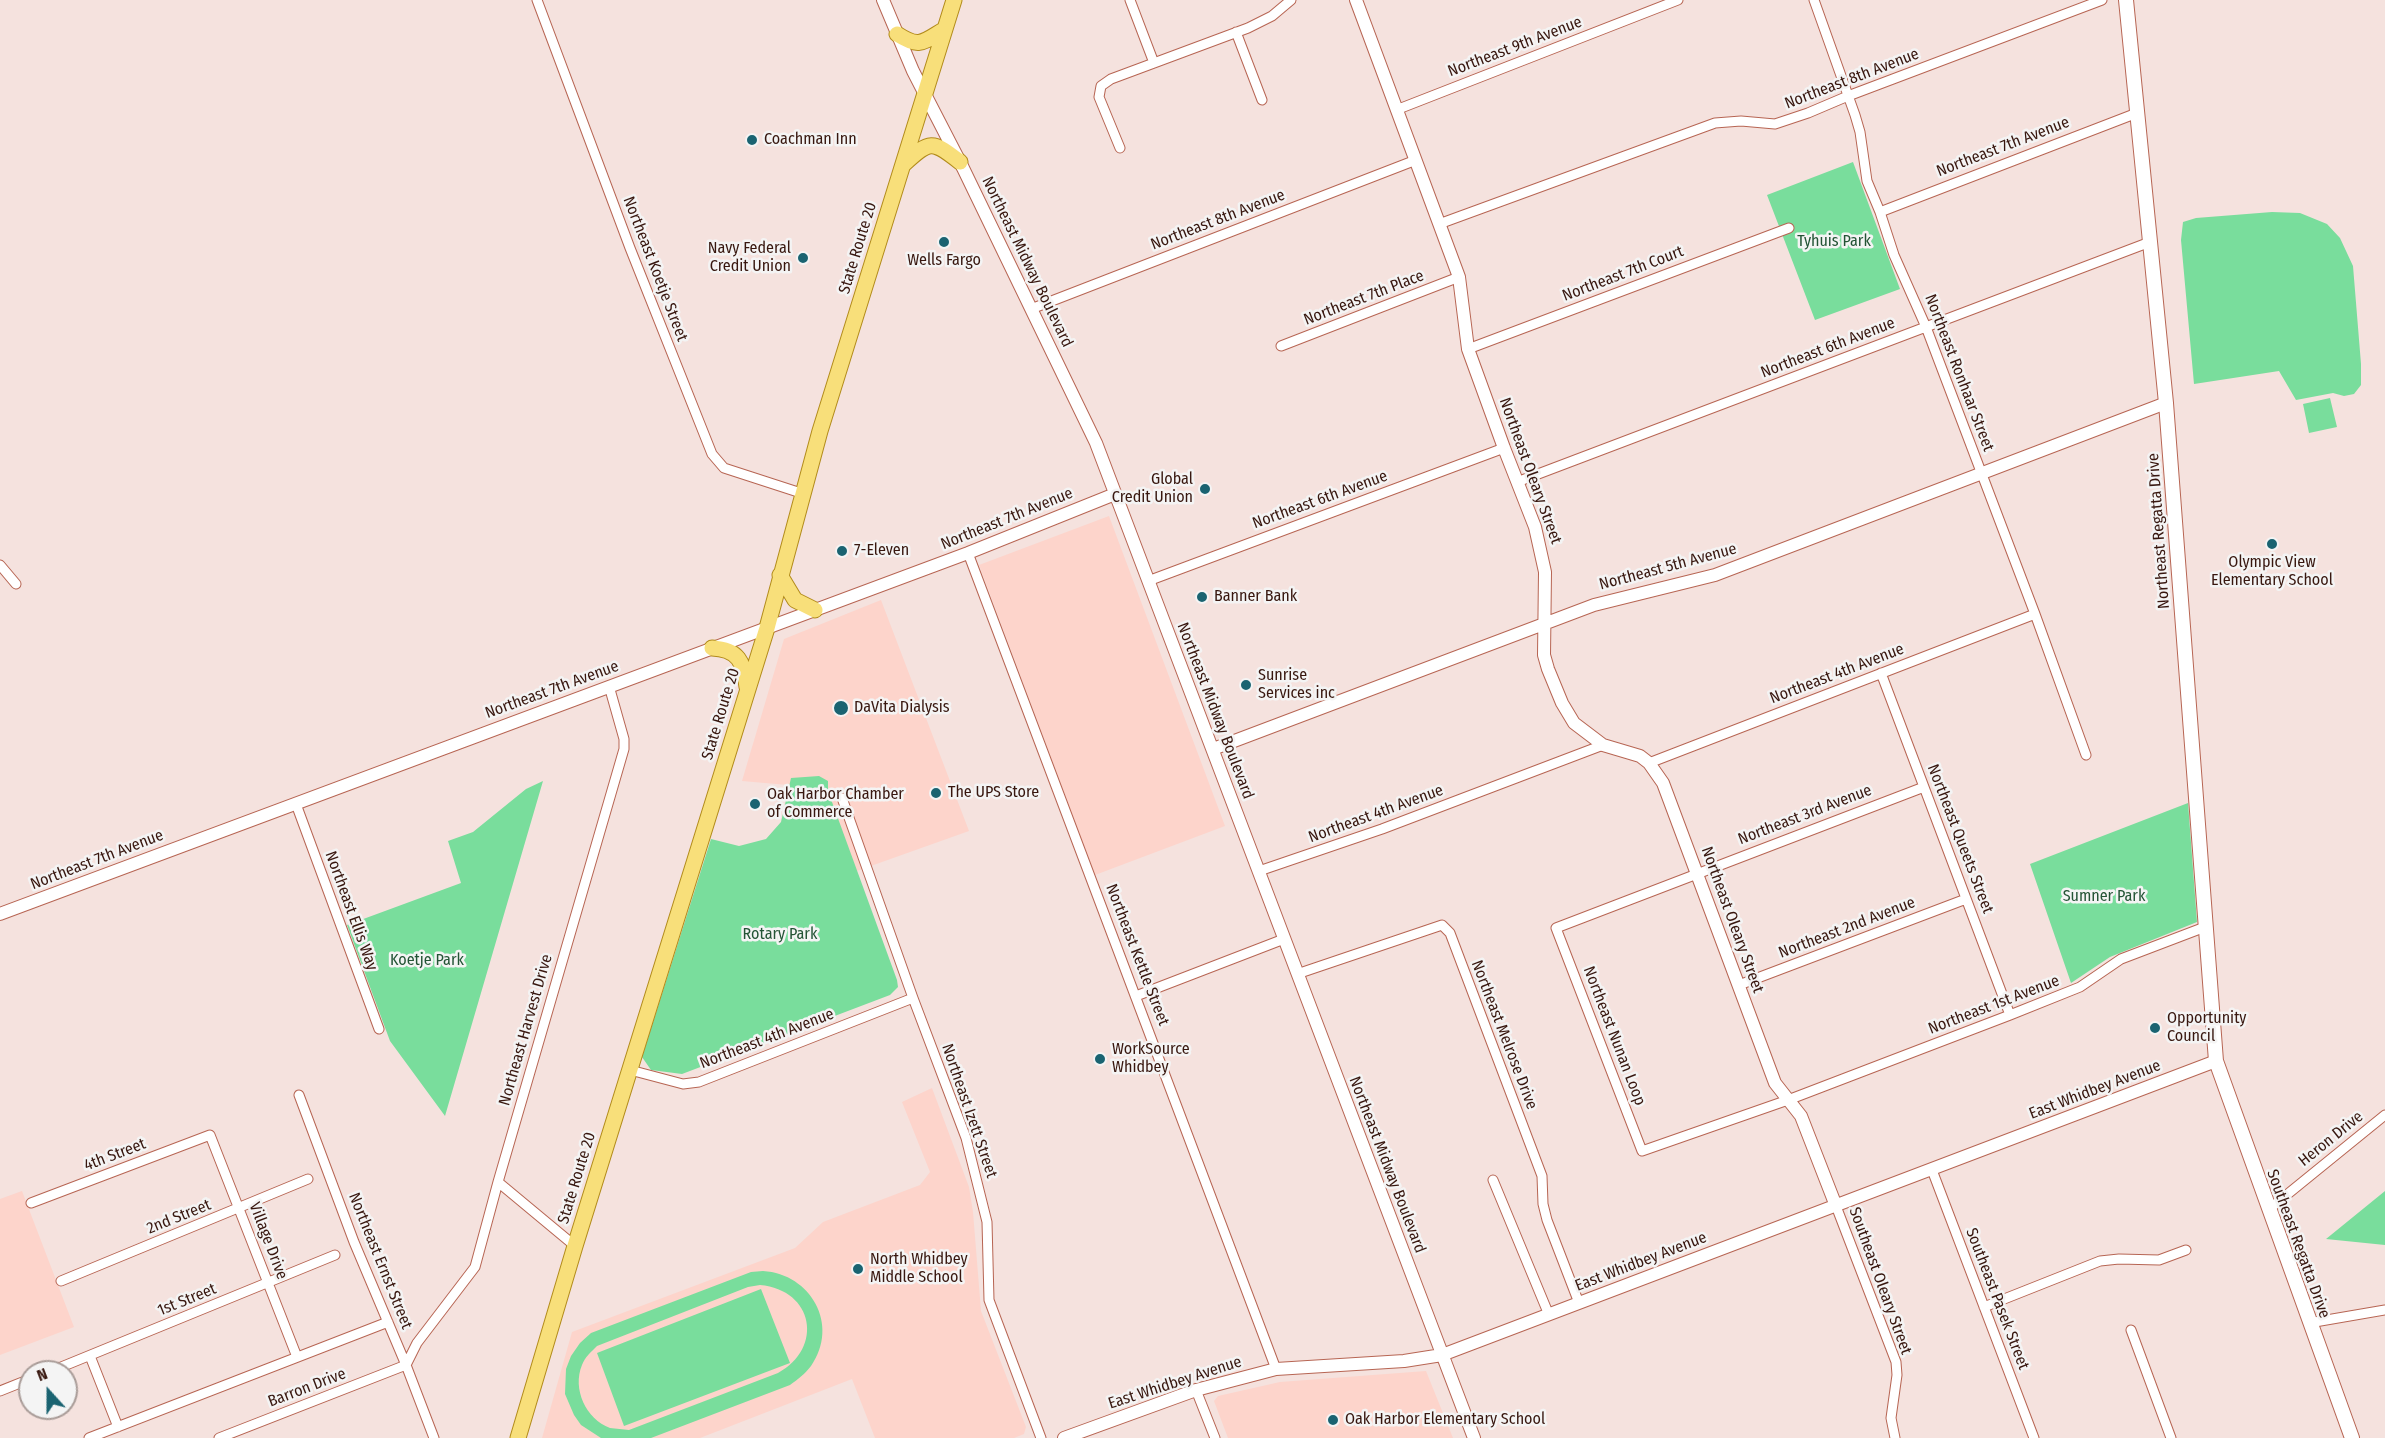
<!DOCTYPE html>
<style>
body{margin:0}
#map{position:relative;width:2385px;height:1438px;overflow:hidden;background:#f5e2de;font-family:"Fira Sans Condensed",sans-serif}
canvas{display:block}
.north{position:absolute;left:18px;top:1360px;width:60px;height:60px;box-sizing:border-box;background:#f4f4f4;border:2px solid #a99c98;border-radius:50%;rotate:339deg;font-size:16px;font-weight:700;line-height:24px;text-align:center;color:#38170f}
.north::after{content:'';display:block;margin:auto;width:21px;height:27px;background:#1a6371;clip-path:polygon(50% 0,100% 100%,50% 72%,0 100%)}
</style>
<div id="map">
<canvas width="2385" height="1438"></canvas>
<div class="north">N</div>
</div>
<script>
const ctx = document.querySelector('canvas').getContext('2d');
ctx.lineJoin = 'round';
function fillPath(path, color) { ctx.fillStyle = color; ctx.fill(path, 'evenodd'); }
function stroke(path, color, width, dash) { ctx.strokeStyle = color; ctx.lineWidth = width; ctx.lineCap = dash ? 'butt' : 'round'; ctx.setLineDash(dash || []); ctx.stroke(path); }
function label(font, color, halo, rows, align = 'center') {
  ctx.font = font + ' "Fira Sans Condensed",sans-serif'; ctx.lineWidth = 5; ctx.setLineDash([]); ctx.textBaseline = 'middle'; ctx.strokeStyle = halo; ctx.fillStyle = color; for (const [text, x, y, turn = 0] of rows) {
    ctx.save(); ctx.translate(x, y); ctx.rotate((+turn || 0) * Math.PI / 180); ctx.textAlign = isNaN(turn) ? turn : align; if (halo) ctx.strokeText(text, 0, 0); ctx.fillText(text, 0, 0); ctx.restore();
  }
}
fillPath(new Path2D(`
 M1109 516 1225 826 1095 875 979 565Z
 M881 600 969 831 854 872 822 788 742 781 784 639Z
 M932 1088 969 1187 973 1212 981 1311 1026 1427 1024 1434 1014 1438H875L852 1379 700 1438H542L572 1332 795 1248 823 1222 920 1185 930 1172 902 1102Z
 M22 1191 74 1327 0 1355V1199Z
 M1426 1371 1453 1438H1228L1214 1401 1218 1396 1280 1382Z`), '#fdd4cb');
fillPath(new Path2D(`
 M1853 162 1900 289 1815 320 1767 195Z
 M2272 212 2300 213 2327 224 2340 238 2353 266 2361 364V385L2354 394 2344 396 2333 393 2296 400 2279 371 2194 384 2181 240 2183 222 2196 218Z
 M2330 398 2337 427 2309 433 2303 404Z
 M819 776 828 781V791L897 980 898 987 890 995 682 1074 651 1070 642 1057 711 839 739 846 766 839 781 822 791 778Z
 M543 781 445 1116 390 1041 347 925 461 883 448 841 473 832 526 789Z
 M2188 803 2197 922 2110 957 2071 983 2030 864Z
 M2385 1191V1245L2326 1239Z
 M763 1271C811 1274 840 1325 811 1366 805 1374 798 1379 790 1385L651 1438H601L581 1425 574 1415 565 1394 566 1369 571 1356 580 1343 591 1333 751 1272ZM760 1285C814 1290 824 1348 778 1373L629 1430C623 1429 616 1429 610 1428 586 1419 572 1389 582 1365 585 1357 591 1352 597 1346L748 1287Z
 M761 1289 790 1363 624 1426 597 1353Z`), '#79dd9c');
const minor = new Path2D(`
 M537 0 630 248 712 454 724 468 801 493
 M1130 0 1154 63
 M1814 0 1855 115 1860 132 1867 181 1880 212 1894 255 1926 327 2035 614 2086 755
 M1236 32 1262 100
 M1396 110 1678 0
 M1120 148 1099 97 1101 86 1111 79 1248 28 1272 16 1291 0
 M1880 212 2137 113
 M1439 224 1715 123 1741 121 1775 124 1808 113 1848 96 2102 0
 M1031 309 1416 160
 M1281 346 1459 277
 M1468 349 1789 228
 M1517 482 2150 242
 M968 553 1276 1369
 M0 565 16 584
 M1148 581 1504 448
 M1881 673 2010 1015
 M1649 763 2035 614
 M1924 787 1556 928 1642 1151 1788 1100 2010 1015 2080 987 2121 959 2205 927
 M842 798 913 998 966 1138 987 1222 989 1300 1041 1438
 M296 804 379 1029
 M1259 871 1382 829 1603 745
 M1297 974 1442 925 1450 933 1542 1176 1543 1204 1547 1220 1579 1303
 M1739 985 1966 899
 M1136 996 1284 939
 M630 1070 683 1084 699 1082 913 998
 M299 1095 354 1242 406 1365 434 1438
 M1932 1170 2034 1438
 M1493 1180 1549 1315
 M498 1182 575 1246
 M31 1203 210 1135 297 1357
 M1836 1206 1896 1362 1897 1375 1891 1418 1895 1438
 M2268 1210 2385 1115
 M61 1281 308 1179
 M1984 1307 2100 1261 2119 1259 2159 1260 2186 1250
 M2309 1323 2385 1310
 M2131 1330 2171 1438
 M90 1356 118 1427
 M406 1365 417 1343 475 1267 498 1182 624 749V739L609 686
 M49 1372 335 1255
 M1196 1390 1215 1438
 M0 1391 30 1379
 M89 1438 388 1322
 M219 1438 406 1365`);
const tertiary = new Path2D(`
 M883 0 913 71 963 168 1096 443 1474 1438
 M1356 0 1459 277 1468 349 1504 448 1535 527 1545 572 1544 655 1548 669 1562 703 1574 723 1603 745 1640 756 1649 763 1663 783 1775 1083 1801 1116 1836 1206
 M1213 749 1594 605 1715 575 2166 403
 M0 914 968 553 1115 494
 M1064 1438 1196 1390 1276 1369 1404 1361 1442 1355 2216 1061`);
const secondary = new Path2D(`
 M2126 0 2166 403 2216 1061 2352 1438`);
const primary = new Path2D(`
 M897 34C920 49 923 42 945 29
 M904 164C930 140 932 140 960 162
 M780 575 795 600 815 610
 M712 648C738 649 744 662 747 687
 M518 1438 575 1246 767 628 820 431 954 0`);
stroke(minor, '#b76553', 11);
stroke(tertiary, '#b76553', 14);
stroke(secondary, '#b76553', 16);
stroke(primary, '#b28b1b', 17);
stroke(minor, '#fff', 9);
stroke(tertiary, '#fff', 12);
stroke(secondary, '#fff', 14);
stroke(primary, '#f8df7a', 15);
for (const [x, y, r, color] of [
 [752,140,6,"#1a6371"],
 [944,242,6,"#1a6371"],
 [803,258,6,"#1a6371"],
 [1205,489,6,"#1a6371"],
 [2272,544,6,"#1a6371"],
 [842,551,6,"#1a6371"],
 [1202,597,6,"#1a6371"],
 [1246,685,6,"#1a6371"],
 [841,708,8,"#1a6371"],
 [936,793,6,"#1a6371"],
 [755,804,6,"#1a6371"],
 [2155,1028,6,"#1a6371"],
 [1100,1059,6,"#1a6371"],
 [858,1269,6,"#1a6371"],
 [1333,1420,6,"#1a6371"]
]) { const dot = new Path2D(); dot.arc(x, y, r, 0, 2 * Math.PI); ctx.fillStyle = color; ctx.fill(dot); stroke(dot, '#f4f4f4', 2); }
label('16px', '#38170f', '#f4f4f4', [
 ["Northeast 9th Avenue",1515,47,-21],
 ["Northeast 8th Avenue",1852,79,-21],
 ["Northeast 7th Avenue",2003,147,-21],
 ["Northeast 8th Avenue",1218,220,-21],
 ["State Route 20",858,248,-73],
 ["Northeast Midway Boulevard",1027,262,64],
 ["Northeast Koetje Street",655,269,69],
 ["Northeast 7th Court",1623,274,-21],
 ["Northeast 7th Place",1364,298,-21],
 ["Northeast 6th Avenue",1828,348,-21],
 ["Northeast Ronhaar Street",1959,373,69],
 ["Northeast Oleary Street",1530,471,70],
 ["Northeast 6th Avenue",1320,500,-20],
 ["Northeast 7th Avenue",1007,519,-22],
 ["Northeast Regatta Drive",2159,531,-94],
 ["Northeast 5th Avenue",1668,567,-15],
 ["Northeast 4th Avenue",1837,674,-21],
 ["Northeast 7th Avenue",552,690,-20],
 ["Northeast Midway Boulevard",1215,711,69],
 ["State Route 20",721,714,-73],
 ["Northeast 4th Avenue",1376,814,-20],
 ["Northeast 3rd Avenue",1805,815,-21],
 ["Northeast Queets Street",1960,839,69],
 ["Northeast 7th Avenue",97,860,-21],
 ["Northeast Ellis Way",351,911,70],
 ["Northeast Oleary Street",1732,920,70],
 ["Northeast 2nd Avenue",1847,928,-21],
 ["Northeast Kettle Street",1137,955,69],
 ["Northeast 1st Avenue",1994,1005,-21],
 ["Northeast Harvest Drive",526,1030,-74],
 ["Northeast Melrose Drive",1504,1035,69],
 ["Northeast Nunan Loop",1614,1036,69],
 ["Northeast 4th Avenue",767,1039,-21],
 ["East Whidbey Avenue",2095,1090,-21],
 ["Northeast Izett Street",969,1111,71],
 ["Heron Drive",2331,1139,-39],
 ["4th Street",115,1155,-21],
 ["Northeast Midway Boulevard",1387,1165,69],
 ["State Route 20",577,1178,-73],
 ["2nd Street",179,1217,-22],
 ["Village Drive",268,1241,69],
 ["Southeast Regatta Drive",2298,1244,70],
 ["Northeast Ernst Street",380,1261,68],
 ["East Whidbey Avenue",1641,1262,-21],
 ["Southeast Oleary Street",1880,1281,70],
 ["Southeast Pasek Street",1997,1299,69],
 ["1st Street",187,1300,-22],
 ["East Whidbey Avenue",1175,1383,-18],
 ["Barron Drive",307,1388,-21]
]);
label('16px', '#38170f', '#f4f4f4', [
 ["Coachman Inn",764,140],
 ["Navy Federal",791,249,"right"],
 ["Credit Union",791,267,"right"],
 ["Wells Fargo",944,261,"center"],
 ["Global",1193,480,"right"],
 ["Credit Union",1193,498,"right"],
 ["7-Eleven",854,551],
 ["Olympic View",2272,563,"center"],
 ["Elementary School",2272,581,"center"],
 ["Banner Bank",1214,597],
 ["Sunrise",1258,676],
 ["Services inc",1258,694],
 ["DaVita Dialysis",854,708],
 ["The UPS Store",948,793],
 ["Oak Harbor Chamber",767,795],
 ["of Commerce",767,813],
 ["Opportunity",2167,1019],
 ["Council",2167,1037],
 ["WorkSource",1112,1050],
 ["Whidbey",1112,1068],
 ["North Whidbey",870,1260],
 ["Middle School",870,1278],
 ["Oak Harbor Elementary School",1345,1420]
], 'left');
label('16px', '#235435', '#f4f4f4', [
 ["Tyhuis Park",1834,242],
 ["Sumner Park",2104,897],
 ["Rotary Park",780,935],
 ["Koetje Park",427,961]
]);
</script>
